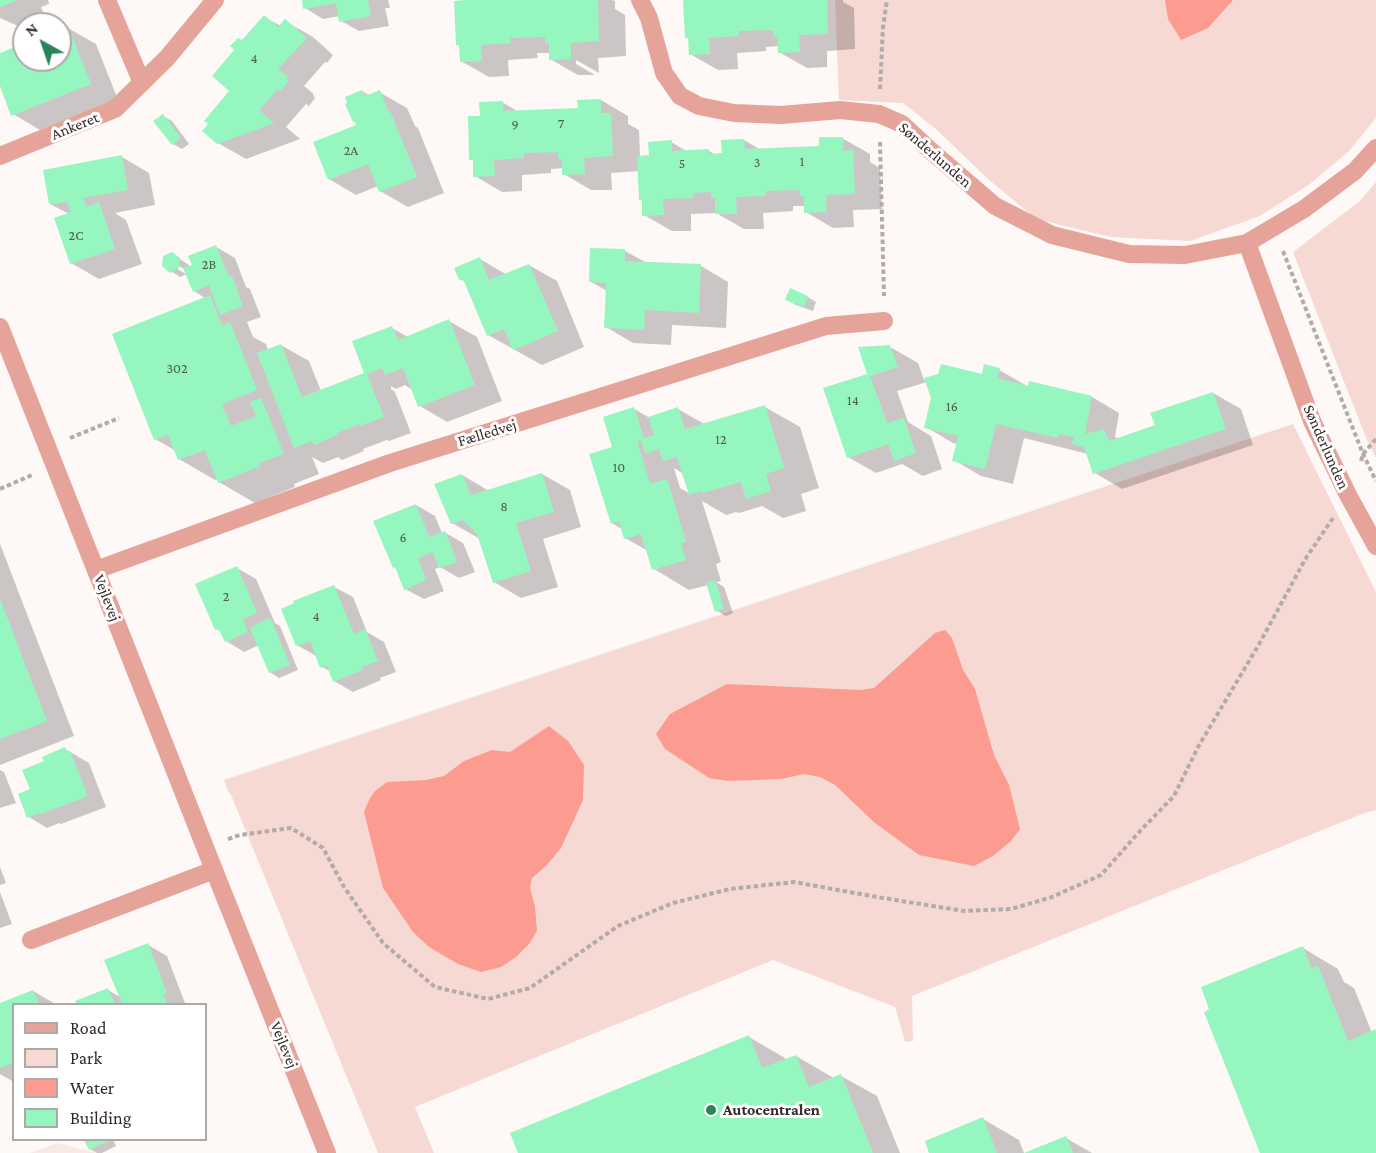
<!DOCTYPE html>
<meta charset="utf-8">
<style>
body{margin:0}
#map{position:relative;width:1376px;height:1153px;overflow:hidden;background:#fef8f7;font-family:"Crimson Pro",serif}
canvas{display:block}
.legend{position:absolute;left:12px;top:1003px;width:195px;height:138px;box-sizing:border-box;background:#fff;border:2px solid #aea9a9;margin:0;padding:8px 10px;list-style:none;font-size:18px;color:#342928}
.legend li{display:flex;align-items:center;gap:12px;height:30px}
.legend b{width:30px;border:2px solid #aea9a9}
.north{position:absolute;left:12px;top:12px;width:60px;height:60px;box-sizing:border-box;background:#fff;border:2px solid #aea9a9;border-radius:50%;rotate:320deg;font-size:16px;font-weight:700;line-height:24px;text-align:center;color:#342928}
.north::after{content:'';display:block;margin:auto;width:21px;height:27px;background:#2b8459;clip-path:polygon(50% 0,100% 100%,50% 72%,0 100%)}
</style>
<div id="map">
<canvas width="1376" height="1153"></canvas>
<ul class="legend">
<li><b style="height:8px;background:#e5a39a"></b>Road</li>
<li><b style="height:16px;background:#f7d9d4"></b>Park</li>
<li><b style="height:16px;background:#fc9b8f"></b>Water</li>
<li><b style="height:16px;background:#96f6c0"></b>Building</li>
</ul>
<div class="north">N</div>
</div>
<script>
const ctx = document.querySelector('canvas').getContext('2d');
ctx.lineJoin = 'round';
function fillPath(path, color) { ctx.fillStyle = color; ctx.fill(path, 'evenodd'); }
function stroke(path, color, width, dash) { ctx.strokeStyle = color; ctx.lineWidth = width; ctx.lineCap = dash ? 'butt' : 'round'; ctx.setLineDash(dash || []); ctx.stroke(path); }
function label(font, color, halo, rows, align = 'center') {
  ctx.font = font + ' "Crimson Pro",serif'; ctx.lineWidth = 6; ctx.setLineDash([]); ctx.textBaseline = 'middle'; ctx.strokeStyle = halo; ctx.fillStyle = color; for (const [text, x, y, turn = 0] of rows) {
    ctx.save(); ctx.translate(x, y); ctx.rotate((+turn || 0) * Math.PI / 180); ctx.textAlign = isNaN(turn) ? turn : align; if (halo) ctx.strokeText(text, 0, 0); ctx.fillText(text, 0, 0); ctx.restore();
  }
}
fillPath(new Path2D(`
 M57 1143 97 1153H30Z`), '#f8e9e7');
fillPath(new Path2D(`
 M835 0H1376V118L1349 151 1310 184 1260 216 1190 241 1111 237 1036 219 988 179 937 130 903 103 839 100Z
 M1376 182V458L1367 440 1293 252 1360 201Z
 M1293 424 1376 592V810L1362 814 912 996 913 1041 905 1042 895 1007 773 960 415 1107 434 1153H378L231 795 228 791 224 780Z`), '#f7d9d4');
fillPath(new Path2D(`
 M1165 0H1233L1208 28 1181 40 1168 19Z
 M945 630 952 638 963 670 975 689 994 755 1009 785 1020 829 1011 841 993 856 974 866 919 855 875 823 835 785 820 777 804 774 781 779 728 781 709 778 665 749 656 734 670 714 727 684 860 690 874 688 935 633Z
 M549 726 568 741 584 765 583 800 561 848 547 865 532 878 530 888 535 907 537 931 529 944 516 957 501 967 481 972 458 964 429 947 413 932 383 888 364 812 369 800 375 791 387 782 426 780 444 776 464 761 492 750 510 752Z`), '#fc9b8f');
fillPath(new Path2D(`
 M0 0H48L49 4 41 7 45 16 18 26 0 18Z
 M303 0H388L390 8H385L389 26 359 31 341 21 340 16 323 19 305 8Z
 M468 0H612L615 1V9L625 15 626 56 598 58 599 73 576 60V64L595 75H578L550 59V53H537L538 58 508 60 509 76 489 77 461 61V46L457 44Z
 M685 0H843V2L854 8 855 49 827 51V67L807 68 779 52V46L766 47V51L737 53 738 69 718 70 690 54V39L686 37Z
 M264 17 281 26 285 21 313 37 333 55 327 63 325 62 304 86 314 94 313 95 315 98 309 106 306 104 286 127 300 139 246 159 218 143 243 42Z
 M68 28 96 44 118 100 40 130 13 114 0 82V54L24 45V60H60V31Z
 M362 91 370 96 379 92 407 108 415 126 418 128 444 193 408 207 380 191 378 186 356 195 329 179 358 125Z
 M601 100 628 116V124L639 130 640 157H650L671 142 688 152 709 151 716 155H723L744 140 761 150 821 147 842 138 870 154V162L880 168 882 209 853 210 854 227 833 228 806 212V206H793V211L763 213 764 229H744L716 213 691 214V231H672L644 215 639 171 611 173 612 190H591L564 174V168L551 169V173L522 175V191L502 192 475 176 474 161 471 159 481 117 502 102 519 112 579 110Z
 M163 116 172 121 189 144 182 149 173 144Z
 M122 157 149 173 155 205 115 213 126 220 142 264 99 279 71 263 69 214 50 204Z
 M216 247 235 258 246 287 250 289 261 317 247 322 253 337 266 344 268 350 281 345 309 361 321 391 366 374 392 328 408 337 449 321 477 337 502 401 447 422 420 406 414 391 405 385 396 389 391 386V389L395 392 411 433 389 441 387 440 363 449 364 451 342 460 338 457 323 463 312 457 319 474 294 484 295 487 255 503 219 482 218 479 215 480 179 459 176 451 155 439 205 298 194 291 187 274 180 277 171 271 172 254 189 265V268ZM174 263 186 270V274L172 266Z
 M592 250 625 251 647 263 701 266 728 282 726 328 672 325 671 345 633 343 606 327 607 291 590 281Z
 M480 259 507 275 529 265 557 281 584 347 542 365 488 335 466 282 460 279Z
 M808 297 816 302 813 311 796 305 787 300Z
 M890 347 918 363 924 380 940 375H983L999 370 1029 387 1092 397 1119 413 1115 437 1119 439 1156 426 1213 393 1241 409 1253 445 1122 489 1095 473 1088 454 1024 438 1013 484 981 476 954 460 957 444 953 443 926 427 933 398 927 382 897 391 908 422 931 436 942 469 923 476 902 464 876 473 848 457 869 374Z
 M765 407 800 427 819 488 801 494 806 511 783 518 762 506 739 513 736 512 726 515 702 501 721 562 716 564 721 581 716 582 724 587 733 613 726 616 717 611 708 585 689 590 654 569 648 551 625 538 622 529 612 523 614 448 634 409 650 418 678 409 706 425ZM674 468 682 473 690 494 680 488Z
 M542 474 570 490 581 527 543 539 558 587 521 598 494 582 480 539 452 523 462 475 489 491Z
 M416 505 435 516 442 533 444 532 463 543 475 572 459 578 440 567 435 569 444 591 424 599 405 589 397 569 394 567Z
 M0 544 74 736 0 765Z
 M237 568 256 579 275 623 280 626 298 670 279 678 270 672 259 645 244 652 226 641 222 632 216 629Z
 M334 587 353 597 367 632 384 642 396 672 380 678 381 680 353 692 334 681 331 672 322 667 316 656 297 645Z
 M65 749 89 763 106 807 61 824 59 823 47 828 29 817 32 790 46 762Z
 M0 770 4 772 16 803 0 808Z
 M0 867 6 883 0 885Z
 M0 892 12 924 0 928Z
 M148 945 167 956 185 1003 181 1004H78L77 1002 108 990 120 997Z
 M1303 948 1338 969 1344 982 1354 988 1372 1033 1376 1031V1153H1262Z
 M33 991 52 1002 53 1004H14V1080L12 1081 0 1074V1005Z
 M749 1037 785 1058 786 1060 796 1056 832 1077 833 1079 841 1076 877 1096 900 1153H519Z
 M983 1119 1019 1140 1024 1153H931Z
 M1066 1138 1092 1153H1028Z
 M85 1140H113L116 1146 102 1153H97L90 1149Z`), '#0003');
fillPath(new Path2D(`
 M0 0H18L0 7Z
 M302 0H368L371 16 339 22 336 3 303 9Z
 M466 0H598L599 41 571 43V59L549 60V43L545 44V37L510 38 511 43 481 45 482 61 460 62 459 45H456L454 1Z
 M683 0H827L828 34 799 35 800 52 778 53 777 37H774L773 30 739 31V36L709 38 710 54 689 55 688 38H685Z
 M264 15 278 27 285 19 307 38 278 69 288 77 286 79 289 81 280 91 278 89 259 110 274 123 217 144 202 131 208 124 204 121 229 91 212 76 234 50 230 46 238 38 242 40Z
 M68 26 91 84 11 116 0 86V53L24 43V60H60V29Z
 M362 90 365 96 380 90 388 111H390L417 177 379 192 368 164 328 180 313 142 356 125 355 122H353L345 104 347 103 345 97Z
 M601 99V113H611L613 156 584 158 585 174 562 175V159H558V152L524 153V158L494 160 495 176 473 177V160H469L468 116H480L479 102 503 101V111L578 108 577 100Z
 M163 114 181 138 172 145 153 121Z
 M819 137H843V151L853 150 855 194 826 195 827 212 804 213V196H800V190L766 191V196L736 197 737 214H715V198H711V192L693 193V198L663 199 664 215 642 216V200H639L637 156 649 155 648 142 672 140V151L709 149V154L722 153 721 140 744 139 745 149 819 146Z
 M122 155 128 190 83 198 87 207 99 202 115 249 70 264 54 218 71 212 67 202 49 204 43 170Z
 M216 245 229 277 232 276 243 306 220 315 209 285 193 292 183 268 192 265 188 256Z
 M590 248 625 249V261L701 264 699 313 645 310 644 330 604 328 606 283 589 282Z
 M172 252 180 258 179 268 170 273 162 266 163 256Z
 M480 257 489 280 529 264 558 331 513 350 504 329 487 336 463 279 459 280 454 268Z
 M790 288 808 296 804 307 785 300Z
 M210 295 222 326 230 322 257 390 222 404 231 426 256 416 250 402 261 398 284 454 259 463 260 466 218 483 205 450 178 460 168 435 154 440 112 334Z
 M449 319 475 385 418 407 403 368 385 375 382 368 367 374 384 417 360 426V424L337 433V435L314 445 312 441 294 448 257 353 281 344 302 397 364 373 352 341 392 326 398 340Z
 M890 345 898 367 870 376 887 423 904 418 916 453 894 461 888 444 847 458 823 388 867 374 858 347Z
 M941 364 982 374 984 364 1000 368 997 378 1028 386 1029 381 1092 396 1085 434 1104 429 1109 441 1155 425 1150 413 1213 392 1226 429 1093 474 1084 447 1072 444 1074 437 1059 434 1058 438 996 424 985 469 952 461 958 436 924 428 931 398 924 378 938 374Z
 M765 405 784 468 766 474 771 491 746 499 741 482 702 493 701 491 689 495 677 457 663 461 659 449 645 453 641 440 637 441 650 484 667 479 686 542 681 543 686 560 652 570 641 534 624 539 619 521 611 524 589 454 612 447 603 417 634 407 644 438 654 435 648 417 678 407 685 429Z
 M542 473 554 512 516 523 531 571 493 583 477 534 463 520 451 524 434 484 462 474 471 495Z
 M416 504 429 537 445 531 457 562 439 568 433 552 418 558 426 580 404 590 395 567 393 568 373 521Z
 M237 566 257 613 243 619 248 632 225 642 218 628 215 630 195 584Z
 M715 580 724 609 715 612 706 583Z
 M334 585 354 634 365 629 378 661 362 667 363 670 333 682 327 666 320 668 310 641 296 646 281 609 294 603 293 601Z
 M0 599 47 721 0 739Z
 M268 618 269 620 271 619 290 665 269 673 250 628Z
 M65 747 67 751H70L88 796 41 814 40 813 27 818 18 794 30 789 22 770 44 761 42 757Z
 M148 943 167 993 163 994 167 1004H122L104 960Z
 M1303 946 1311 968 1318 966 1348 1041 1376 1029V1153H1260L1204 1012 1209 1009 1201 987Z
 M108 988 115 1004H76L75 1001Z
 M33 990 39 1004H14V1047L11 1048 14 1054V1063L0 1068V1003Z
 M749 1035 762 1068 796 1055 809 1087 841 1074 873 1153H518L510 1133Z
 M983 1117 997 1153H929L925 1141Z
 M1066 1136 1073 1153H1024Z
 M84 1140H111L89 1150Z`), '#96f6c0');
stroke(new Path2D(`
 M880 89 883 27 887 0
 M880 142 884 296
 M1283 251 1363 454 1376 481
 M70 438 119 418
 M1361 461 1363 454 1376 439
 M0 489 32 475
 M228 839 240 835 291 828 323 848 344 887 383 943 435 987 488 999 530 988 618 926 673 903 730 889 794 882 877 897 964 911 1011 909 1052 897 1101 875 1141 830 1174 796 1198 747 1258 646 1306 558 1333 518`), '#b3abaa', 4, [4.5, 3]);
stroke(new Path2D(`
 M107 0 142 83
 M640 0 649 18 664 73 680 96 699 106 734 113 781 115 840 110 879 114 902 124 931 151 995 206 1052 235 1129 254 1185 255 1247 243 1304 209 1355 171 1376 148
 M0 156 115 109 167 58 215 0
 M1247 243 1312 421 1348 495 1376 546
 M96 570 390 463 826 326 884 321
 M31 940 214 870`), '#e5a39a', 18);
stroke(new Path2D(`
 M0 327 214 870 327 1153`), '#e5a39a', 18);
for (const [x, y, r, color] of [
 [711,1110,6,"#2b8459"]
]) { const dot = new Path2D(); dot.arc(x, y, r, 0, 2 * Math.PI); ctx.fillStyle = color; ctx.fill(dot); stroke(dot, '#fff', 2); }
label('14px', '#4c5c4e', null, [
 ["4",254,59],
 ["7",561,124],
 ["9",515,125],
 ["2A",351,151],
 ["1",802,162],
 ["3",757,163],
 ["5",682,164],
 ["2C",76,236],
 ["2B",209,265],
 ["302",177,369],
 ["14",853,401],
 ["16",952,407],
 ["12",721,440],
 ["10",619,468],
 ["8",504,507],
 ["6",403,538],
 ["2",226,597],
 ["4",316,617]
]);
label('16px', '#342928', '#fff', [
 ["Ankeret",75,126,-22],
 ["Sønderlunden",935,155,41],
 ["Fælledvej",487,433,-17],
 ["Sønderlunden",1326,447,66],
 ["Vejlevej",107,598,69],
 ["Vejlevej",284,1045,68]
]);
label('bold 16px', '#342928', '#fff', [
 ["Autocentralen",723,1110]
], 'left');
</script>
